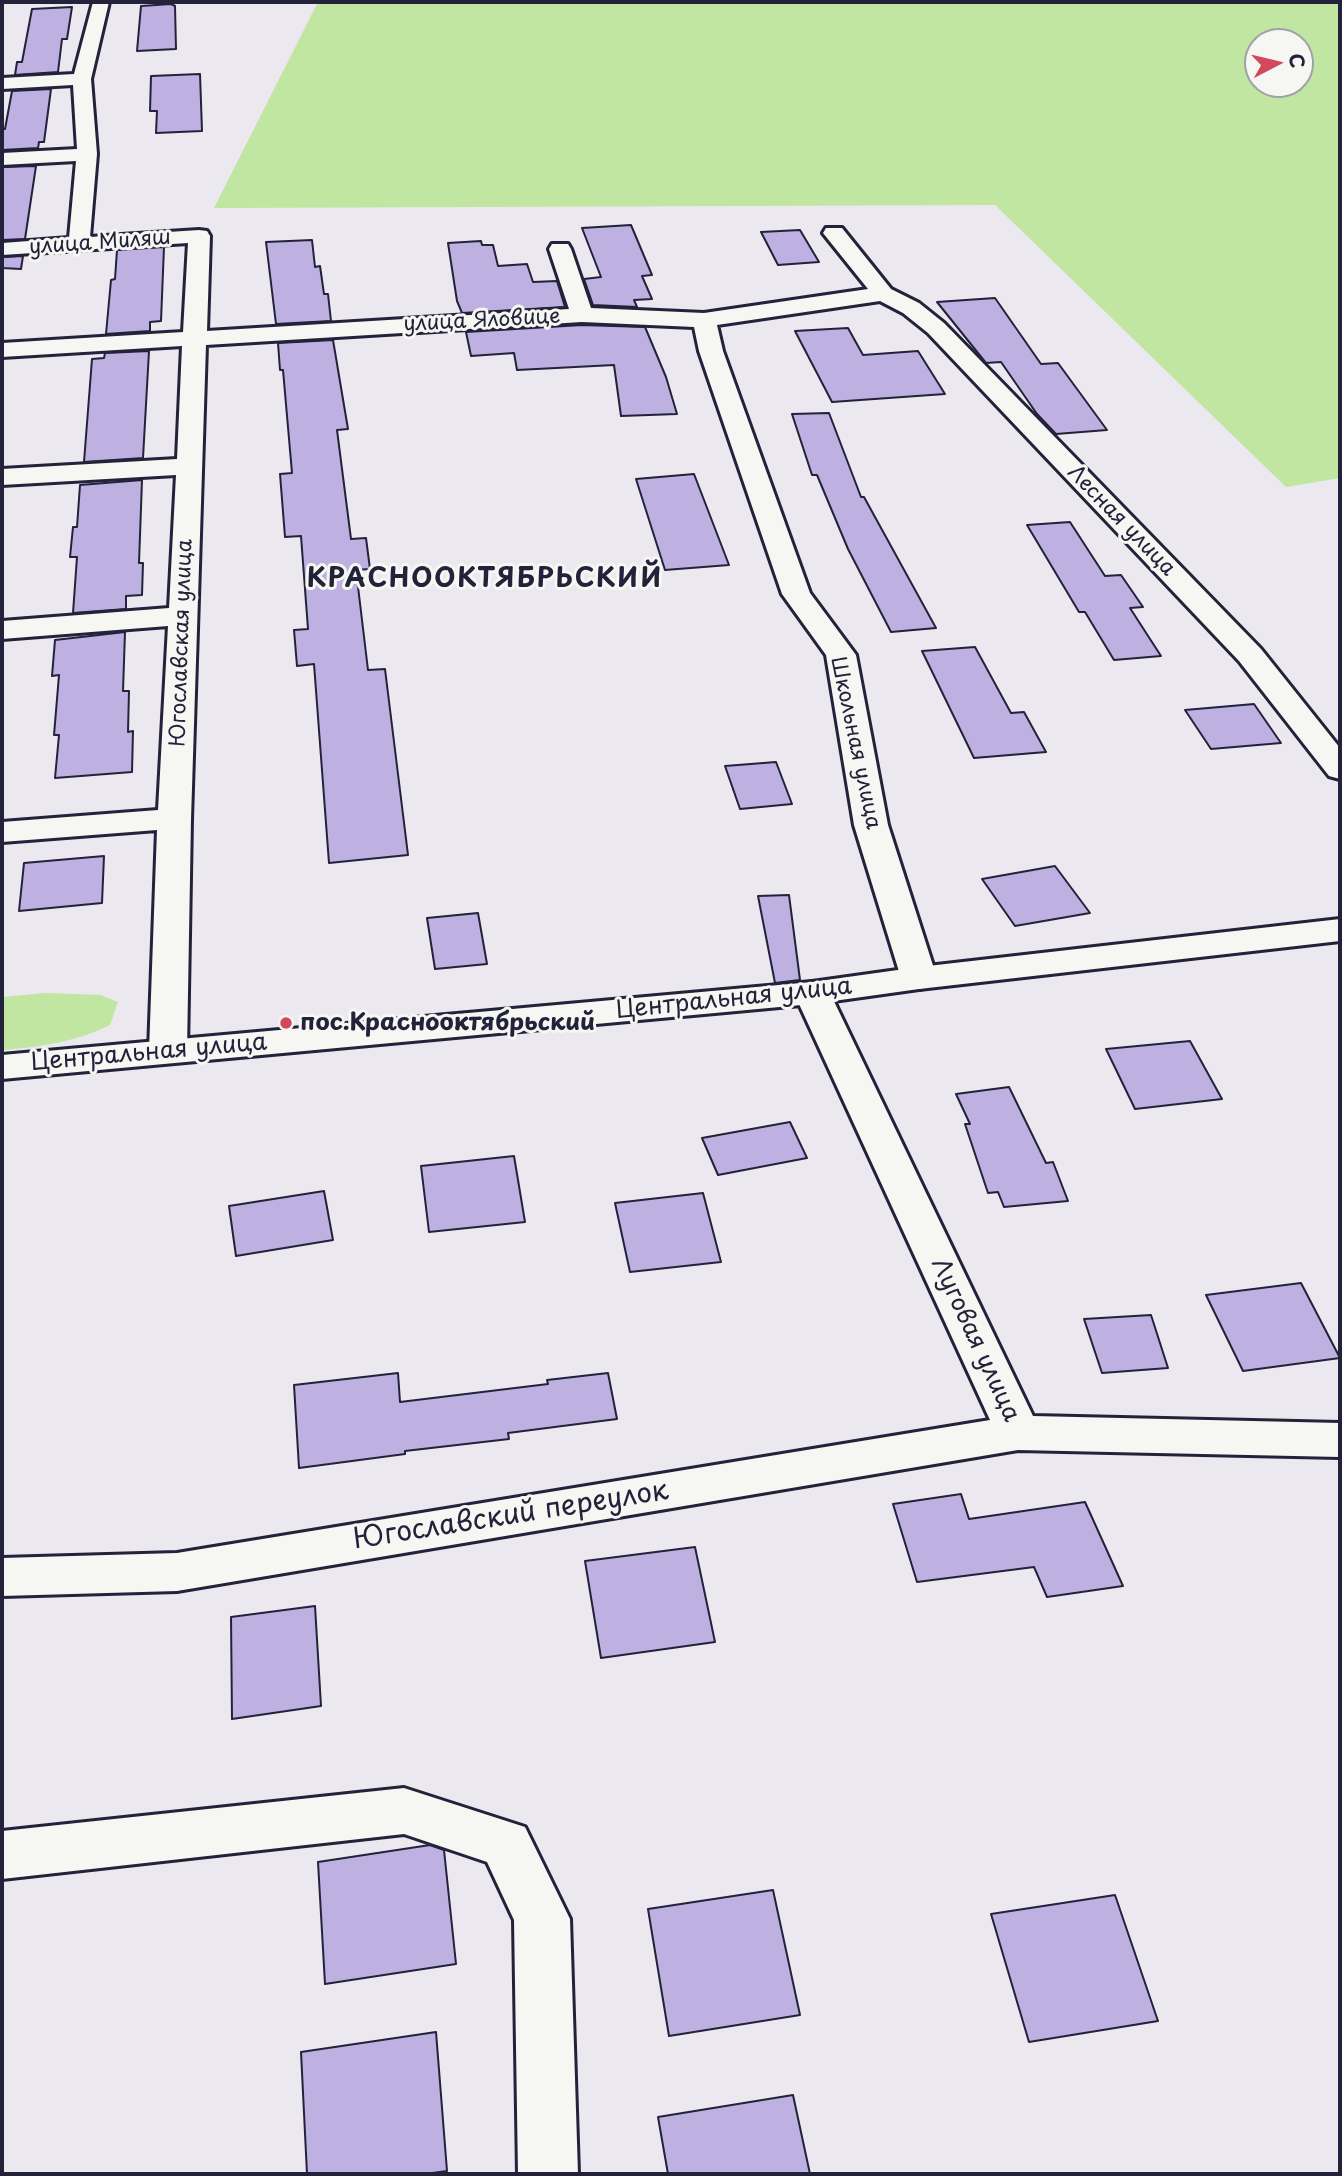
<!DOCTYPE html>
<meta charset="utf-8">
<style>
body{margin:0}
#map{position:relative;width:1342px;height:2176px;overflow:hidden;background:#ebe8ef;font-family:"Playpen Sans",sans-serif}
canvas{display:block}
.frame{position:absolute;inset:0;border:4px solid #22223b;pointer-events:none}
.north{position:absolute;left:1244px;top:28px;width:70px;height:70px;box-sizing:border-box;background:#f6f6f2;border:2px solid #a1a1a9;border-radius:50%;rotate:83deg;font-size:19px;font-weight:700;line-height:28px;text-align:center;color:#22223b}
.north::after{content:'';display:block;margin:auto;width:24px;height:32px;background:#d1495b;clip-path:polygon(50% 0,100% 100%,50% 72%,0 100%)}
</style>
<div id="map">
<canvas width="1342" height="2176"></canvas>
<div class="frame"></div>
<div class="north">С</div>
</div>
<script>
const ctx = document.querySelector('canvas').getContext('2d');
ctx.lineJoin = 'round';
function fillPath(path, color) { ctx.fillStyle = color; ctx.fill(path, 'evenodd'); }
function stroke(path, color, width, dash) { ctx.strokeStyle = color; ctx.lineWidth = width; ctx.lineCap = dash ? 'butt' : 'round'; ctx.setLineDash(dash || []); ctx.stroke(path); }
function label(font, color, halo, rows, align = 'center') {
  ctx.font = font + ' "Playpen Sans",sans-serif'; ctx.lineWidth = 6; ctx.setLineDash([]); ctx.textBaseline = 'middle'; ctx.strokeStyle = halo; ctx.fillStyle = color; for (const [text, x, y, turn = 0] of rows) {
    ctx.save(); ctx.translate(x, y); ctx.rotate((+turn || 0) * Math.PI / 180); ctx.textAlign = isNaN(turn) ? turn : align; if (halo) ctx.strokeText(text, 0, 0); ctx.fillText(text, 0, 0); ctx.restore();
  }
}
fillPath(new Path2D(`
 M318 2H1340V478L1286 487 995 205 214 208ZM1258 42H1300V84H1258Z
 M45 993 101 995 118 1002 110 1025C76 1042 40 1047 2 1050V997Z`), '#c0e6a1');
const building = new Path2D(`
 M171 4 175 6 176 49 137 51 141 6Z
 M72 7 67 39H62L58 72 15 75 17 62H22L32 9Z
 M200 74 202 131 156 133 157 111H150L151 76Z
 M51 89 44 142H39L38 148 2 150V129H5L12 91Z
 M36 166 25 239 2 240V167Z
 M631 225 652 275 642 276 652 299 634 300 637 307 593 305 584 279 601 277 582 228Z
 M800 230 819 262 778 265 761 232Z
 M312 240 315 267 320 266 324 294H328L331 321 276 324 266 242Z
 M481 241 482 245H493L498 266 527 264 533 282 557 281 565 307 462 313 457 301 448 243Z
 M164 247 161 321 150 322V331L106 334 111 280 115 279 117 250Z
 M23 256 21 269 2 268V257Z
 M995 298 1041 364 1058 363 1107 430 1056 434 1037 414 1001 362 986 363 937 302Z
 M582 325 645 327 666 377 677 414 621 416 614 365 517 370 514 353 471 356 466 332Z
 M848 328 863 355 918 351 945 394 832 402 795 331Z
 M333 340 348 429 337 430 351 539 366 538 370 569 356 570 368 670 385 669 408 855 329 863 314 664 297 666 294 630 308 629 301 536 285 537 280 474 292 473 283 370H280L278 343Z
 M149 351 143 458 84 462 92 359 104 358 105 353Z
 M829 413 861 497H864L936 628 891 632 848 549 817 475H812L792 414Z
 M694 474 729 565 665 570 636 479Z
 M142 480 139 563H143L142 595 126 596V609L73 613 77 557H70L73 527H77L80 485Z
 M1070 522 1105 576 1121 575 1143 607 1130 608 1161 656 1114 660 1085 612H1079L1027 525Z
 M125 632 123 691H129L128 732 133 731 132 772 55 778 59 735H54L59 675 52 676 55 640Z
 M975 647 1011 713 1024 712 1046 752 974 758 922 651Z
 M1254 704 1281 743 1211 749 1185 710Z
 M776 762 792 804 740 809 725 766Z
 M104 856 102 903 19 911 24 863Z
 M1055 866 1090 913 1015 926 982 879Z
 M789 895 800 980 775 983 758 896Z
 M478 913 487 964 435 969 427 918Z
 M1190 1041 1222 1099 1135 1109 1106 1049Z
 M1009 1087 1046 1163 1053 1162 1068 1201 1004 1207 998 1192 988 1193 965 1124H970L956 1094Z
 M790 1122 807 1158 718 1175 702 1138Z
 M514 1156 525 1222 429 1232 421 1166Z
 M324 1191 333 1240 236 1256 229 1206Z
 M703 1193 721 1262 630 1272 615 1203Z
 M1301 1283 1340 1358 1243 1371 1206 1295Z
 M1151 1315 1168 1368 1102 1373 1084 1319Z
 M398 1373 400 1402 548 1384 547 1380 608 1373 617 1419 508 1433 509 1439 405 1451V1454L299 1468 294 1385Z
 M961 1494 969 1519 1085 1502 1123 1586 1047 1597 1034 1567 917 1582 893 1504Z
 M695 1547 715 1642 601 1658 585 1561Z
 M315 1606 321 1706 232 1719 231 1617Z
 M430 1845 444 1850 456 1964 325 1984 318 1862Z
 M773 1890 800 2015 669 2036 648 1909Z
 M1115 1895 1158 2021 1029 2042 991 1914Z
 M436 2032 447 2171 425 2174H307L301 2052Z
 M793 2095 810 2174H668L658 2117Z`);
fillPath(building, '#beb0e1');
stroke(building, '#22223b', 2);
const minor = new Path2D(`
 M93 2H109L91 79 97 154 90 237 199 230 207 231 210 236 207 331 569 309 549 249 552 244H568L571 249 591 308 704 313 868 289 823 233 826 228H842L891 289 919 303 944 323 1261 649 1340 748V779L1329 776 1239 661 928 333 903 313 880 301 717 325 723 351 810 593 856 655 888 825 937 978 932 986 919 989 906 986 901 978 854 825 826 655 782 594 699 351 694 327 582 322 206 345 191 819 187 1051 181 1059 168 1063 155 1059 149 1051 157 830 2 842V822L158 810 168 626 2 639V621L169 608 176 475 2 485V469L177 459 182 346 2 357V343L183 332 188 243 2 255V243L69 238 76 161 2 165V153L77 149 73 85 2 89V78L74 74Z
 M812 982 825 985 830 993 1033 1416 1340 1423V1457L1018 1450 177 1591 2 1596V1558L177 1553 990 1420 794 993 799 985Z
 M404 1788 525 1827 570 1919 578 2174H518L514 1920 487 1862 404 1834 2 1879V1831Z`);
const tertiary = new Path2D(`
 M1340 919V941L919 989 812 1004 2 1079V1055L812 982 919 967Z`);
stroke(minor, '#22223b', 6);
stroke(tertiary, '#22223b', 6);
fillPath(minor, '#f6f6f2');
fillPath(tertiary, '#f6f6f2');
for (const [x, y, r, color] of [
 [286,1023,7,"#d1495b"]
]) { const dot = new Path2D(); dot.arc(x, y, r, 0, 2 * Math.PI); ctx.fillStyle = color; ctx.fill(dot); stroke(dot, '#f6f6f2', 2.5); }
label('21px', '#22223b', '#f6f6f2', [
 ["улица Миляш",100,243,-4],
 ["улица Яловице",482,321,-3],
 ["Лесная улица",1121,521,46],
 ["Югославская улица",182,643,-88],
 ["Школьная улица",855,743,78]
]);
label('24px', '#22223b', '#f6f6f2', [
 ["Центральная улица",734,999,-6],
 ["Центральная улица",149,1053,-5],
 ["Луговая улица",975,1340,65]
]);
label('bold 24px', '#22223b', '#f6f6f2', [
 ["пос.Краснооктябрьский",300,1023]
], 'left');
ctx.letterSpacing = '2px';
label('bold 26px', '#22223b', '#f6f6f2', [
 ["КРАСНООКТЯБРЬСКИЙ",485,580]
]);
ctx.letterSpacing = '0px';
label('28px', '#22223b', '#f6f6f2', [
 ["Югославский переулок",511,1516,-9]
]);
</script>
